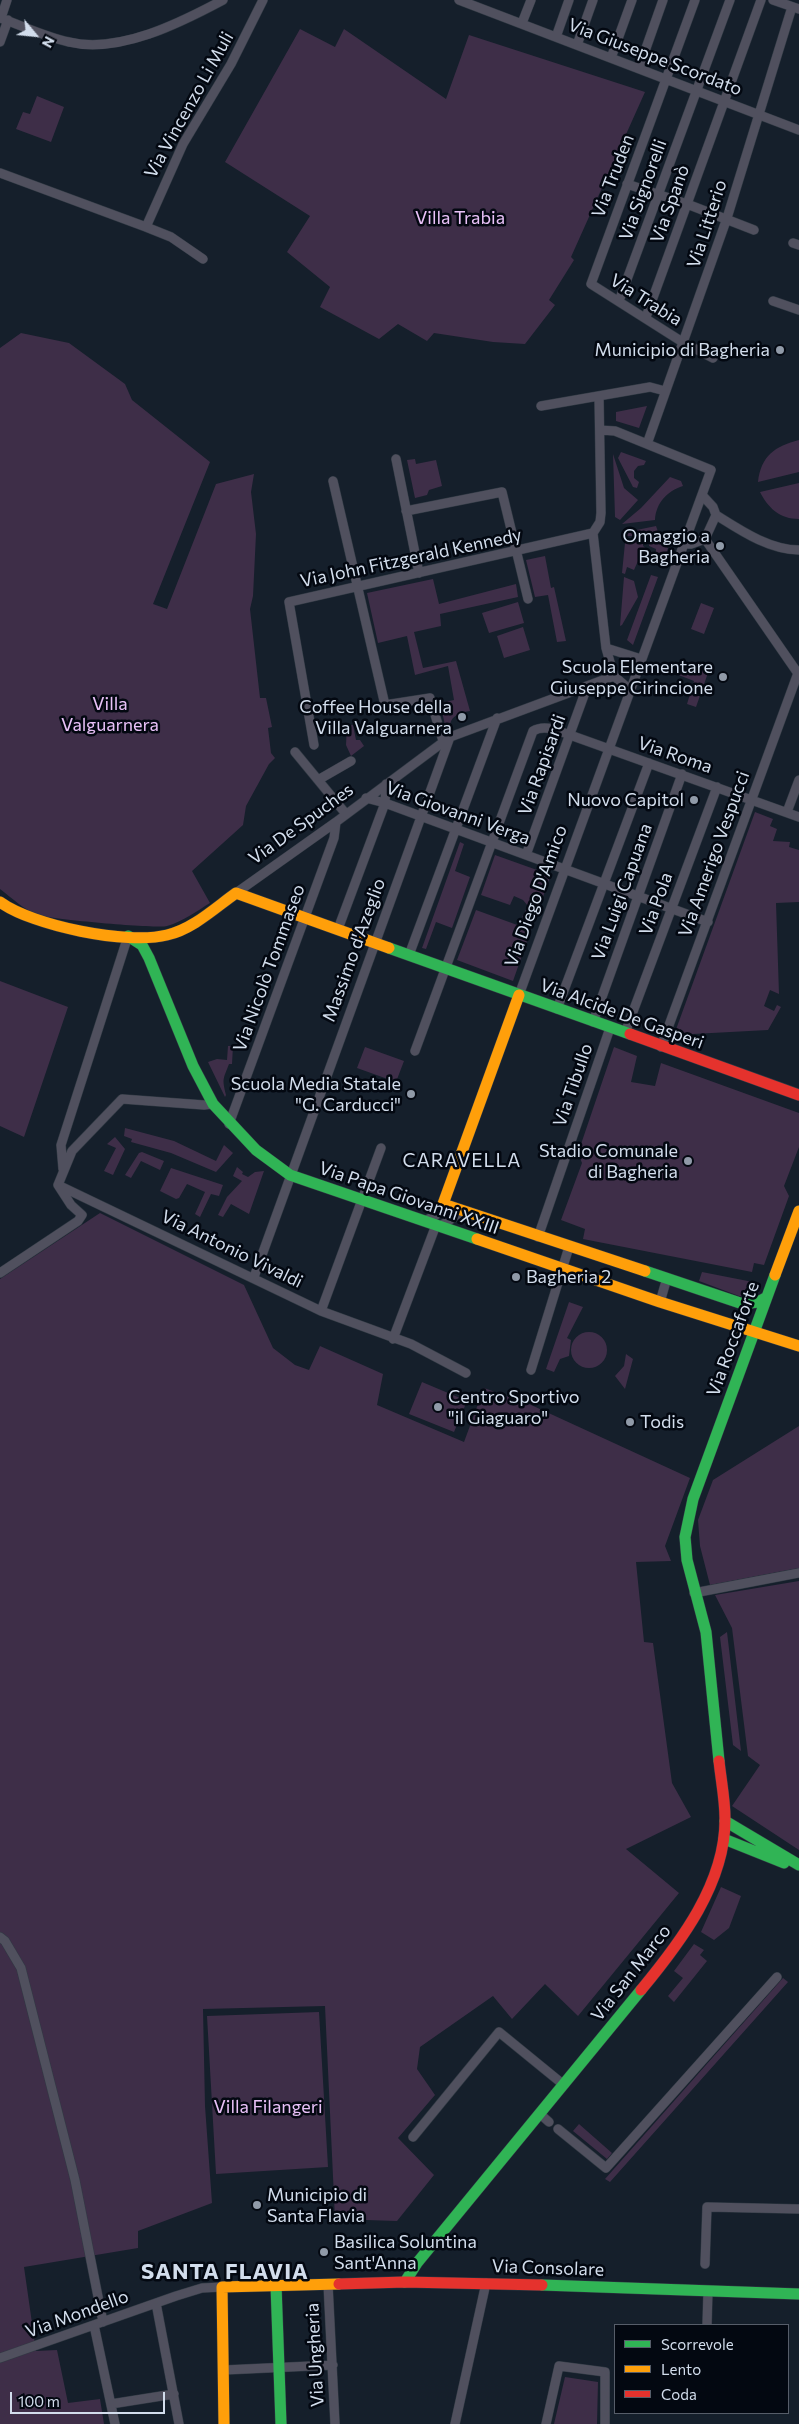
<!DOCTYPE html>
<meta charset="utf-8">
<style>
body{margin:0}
#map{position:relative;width:799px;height:2424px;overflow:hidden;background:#151f2b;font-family:Commissioner,sans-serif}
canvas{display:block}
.legend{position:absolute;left:614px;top:2324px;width:175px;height:90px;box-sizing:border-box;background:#030811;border:1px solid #565d69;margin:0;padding:6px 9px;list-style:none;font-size:15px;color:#d2ddec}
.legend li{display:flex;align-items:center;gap:10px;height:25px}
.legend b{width:25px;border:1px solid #565d69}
.north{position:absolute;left:10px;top:10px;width:50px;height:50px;-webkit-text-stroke:4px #030811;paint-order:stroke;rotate:118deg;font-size:14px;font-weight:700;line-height:20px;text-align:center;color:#d2ddec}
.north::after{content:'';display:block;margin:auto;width:18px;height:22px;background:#d2ddec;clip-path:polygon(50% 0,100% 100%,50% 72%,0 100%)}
.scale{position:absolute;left:10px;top:2392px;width:155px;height:22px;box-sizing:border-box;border:2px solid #d2ddec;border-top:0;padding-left:6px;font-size:15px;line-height:18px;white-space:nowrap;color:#d2ddec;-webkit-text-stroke:4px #030811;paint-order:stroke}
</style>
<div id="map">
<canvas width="799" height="2424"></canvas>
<ul class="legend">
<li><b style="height:6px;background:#30b455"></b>Scorrevole</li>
<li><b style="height:6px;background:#ff9f0a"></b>Lento</li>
<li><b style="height:6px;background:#e5322d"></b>Coda</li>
</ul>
<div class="north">N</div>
<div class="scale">100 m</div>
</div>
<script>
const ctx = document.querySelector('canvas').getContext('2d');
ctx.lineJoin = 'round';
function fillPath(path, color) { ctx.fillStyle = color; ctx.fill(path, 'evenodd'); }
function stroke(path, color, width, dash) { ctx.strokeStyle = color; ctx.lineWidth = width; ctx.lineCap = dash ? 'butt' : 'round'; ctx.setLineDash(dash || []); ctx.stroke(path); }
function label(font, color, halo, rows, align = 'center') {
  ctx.font = font + ' Commissioner,sans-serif'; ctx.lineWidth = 5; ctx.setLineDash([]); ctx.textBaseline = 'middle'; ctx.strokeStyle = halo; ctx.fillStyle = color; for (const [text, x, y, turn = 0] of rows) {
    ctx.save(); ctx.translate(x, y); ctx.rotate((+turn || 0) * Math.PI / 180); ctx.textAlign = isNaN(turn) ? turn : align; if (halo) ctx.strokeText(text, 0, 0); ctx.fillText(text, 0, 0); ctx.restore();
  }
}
fillPath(new Path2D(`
 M300 29 335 47 344 29 446 99 469 35 645 92 571 257 574 260 549 300 555 305 525 344 493 342 434 333 427 341 398 324 379 339 320 307 330 287 287 252 310 216 225 162Z
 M37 96 64 107 51 142 16 129 23 112 30 114Z
 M21 333 69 343 125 384 132 400 210 462 153 604 167 609 216 484 254 474 251 492 256 534 253 596 250 609 260 698H266L272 727 268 728 271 753 275 758 269 764 246 806 243 825 192 871 210 903C197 911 182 922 167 926 158 929 48 919 38 915 24 910 12 898 0 889V348Z
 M647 406 639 428 616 421V412Z
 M799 440V472L758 482C761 456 775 446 799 440Z
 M621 452 646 461 644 465 638 466 634 471V478L639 482 637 488 633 487 618 458Z
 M613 454 624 488 638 500 620 520 615 517Z
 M415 459 416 464 436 460 442 486 429 490 427 495 415 498 407 460Z
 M670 477 681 481 683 486C667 491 656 503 655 520L622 524 641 508Z
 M799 483V519C780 519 768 508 760 492Z
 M656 526 662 543 668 548 662 566 655 564 656 549 649 546V536H622V533Z
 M636 539H643V546L652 553 638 561 634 570 627 567 625 574 622 573 625 543Z
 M545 556 551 588 554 587 566 641 557 642 548 595 535 597 526 560Z
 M651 575 658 577 633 645 627 640Z
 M624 577 634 581 638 597 622 625 620 626Z
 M433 579 439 604 516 584 518 597 440 614 441 626 414 632 423 668 456 661 470 711C462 712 452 715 450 724L445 725 440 703 454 700 448 666 415 675 407 636 378 643 367 593Z
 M518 602 524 623 489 633 482 613Z
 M701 603 714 608 704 634 691 629Z
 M523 627 530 650 504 658 497 636Z
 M681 660 709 670 696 707 687 704 694 681 676 674Z
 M353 725 356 740H360L364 746 351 756 346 745 347 726Z
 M755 812 773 819 770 826 777 829 773 841 790 842 789 847 799 850V902L776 903 779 994 770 990 764 1006 774 1011 777 1005 781 1007 768 1030 674 1035Z
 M460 842 464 844 455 871 470 877 452 928 436 922 426 949 422 948Z
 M495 855 551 875 534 921 522 917 528 906 523 900 514 896 510 905 481 895Z
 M476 910 531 930 513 981 457 960Z
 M0 981 68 1007 24 1137 0 1126Z
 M228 1046H233L232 1064H229C223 1080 222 1078 226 1095L225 1097 208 1062 217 1059 227 1060Z
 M365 1047 404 1061 396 1082 357 1068Z
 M614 1047 637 1056 631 1082 655 1086 661 1063 799 1113V1147L784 1186 789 1196 764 1265 754 1263 752 1272 583 1239 585 1229 561 1220 582 1163 578 1153Z
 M125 1128 174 1141 216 1161 224 1145 233 1153 216 1172 171 1153 131 1142 132 1139 124 1136Z
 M115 1137 125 1149 113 1175 104 1171 116 1148 107 1144Z
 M142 1152 164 1161 160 1170 141 1161 131 1178 125 1175 139 1153Z
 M237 1167 243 1172 242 1174 248 1177 255 1172 264 1171 249 1214 231 1204 223 1217 218 1215 227 1197 242 1181 233 1176Z
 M171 1168 223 1185 219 1196 211 1194 200 1217 195 1214 205 1192 187 1184 179 1198 176 1199 160 1191Z
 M100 1213 244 1285 273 1348 295 1365 309 1370 320 1346 383 1374 377 1405 464 1442 484 1388 529 1404 690 1478 665 1546 671 1561 636 1562 644 1642 653 1643 672 1783 691 1817 626 1849 679 1893 578 2016 545 1984 512 2019 493 1996 420 2047 417 2069 435 2095 398 2138 434 2175 397 2221 335 2219 325 2006 203 2009 205 2106 212 2203 138 2231V2248L24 2267 36 2351 57 2350 68 2403 100 2399 104 2424H0V1279Z
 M702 1272 758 1283 755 1296H739L699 1281Z
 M569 1302 583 1307 567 1338 571 1340 569 1356 560 1359 554 1372 546 1369Z
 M571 1350a18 18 0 1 1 36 0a18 18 0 1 1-36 0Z
 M626 1354 633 1359 625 1389 615 1376 624 1366Z
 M422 1382 467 1401 454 1432 409 1414Z
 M799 1426V1568L710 1585 700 1546 698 1520 713 1480Z
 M799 1581V1850L732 1806 760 1765 748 1756 732 1628 715 1595Z
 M727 1632 741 1751 733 1745 720 1637Z
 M721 1887 741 1896 729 1928 714 1940 701 1932Z
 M694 1944 704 1950 700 1955 707 1961 674 2002 668 1996 683 1978 674 1971Z
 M783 1978 788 1982 610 2182 605 2179Z
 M319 2012 328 2167 216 2174 207 2016Z
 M579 2124 612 2153 607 2159 573 2131Z
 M565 2377 598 2382 597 2424H554Z`), '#3e2e48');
const street = new Path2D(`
 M459 0 799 130
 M695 0 591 284 684 343 713 358
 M773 0 799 9
 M0 18C23 26 45 37 69 42 119 54 180 23 223 0
 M1 18 7 0
 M522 23 531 0
 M556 37 569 0
 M0 42 8 20
 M577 45 593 0
 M611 58 632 0
 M639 68 663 0
 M0 173 146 227 171 237 203 259
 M627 184 687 204 754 230
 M146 227 183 144 231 64 263 0
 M793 243 799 245
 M619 301 730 0
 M773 301 799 310
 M646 317 761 0
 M599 397 601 513 600 522 593 533 606 648 614 676 630 690
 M541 406 650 387 665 391
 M647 444 727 218 792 7
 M396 459 419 573
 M333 481 385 705 430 698 443 741
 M406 511 502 492 528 599
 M716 515C740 530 769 550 799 550
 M705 539 799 675
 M683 544H691L705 539 716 515 713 507 702 495
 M606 648 641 659
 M314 745 289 602 593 533
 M295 752 346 814
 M318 780 351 761
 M366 798 385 803 708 922
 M787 812 799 780
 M526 855 587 687
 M236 893 336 822 450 737 614 676
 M338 929 385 803 386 784
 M409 955 497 718
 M519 995 711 470 615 431 600 430
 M557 1009 649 763
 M593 1022 682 774
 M625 1033 717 787
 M661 1047 798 673
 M415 1051 533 731C545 724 558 731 570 735L799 817
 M229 1124 334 838 336 822
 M63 1169 61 1145 128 936
 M58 1185 321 1311 411 1344 466 1373
 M58 1185 72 1151 122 1099 204 1105 213 1104
 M425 1221 436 1215 443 1204
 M440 1226 458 1215 467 1214
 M538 1237 610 1028
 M0 1273 78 1221 82 1215 71 1205 58 1185
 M254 1277 450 737
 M660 1302 667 1278
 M321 1311 381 1148
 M393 1339 436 1225
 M531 1370 569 1247
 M694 1593 799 1573
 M0 1937 5 1941 21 1968 75 2180 103 2322
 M540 2114 549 2122
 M558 2129 606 2168 777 1977
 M413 2137 499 2032 564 2085
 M705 2264 707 2207 799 2209
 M328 2284 335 2424
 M156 2303 179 2424
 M94 2325 115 2424
 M707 2325 708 2291
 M0 2358 176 2296 202 2288 222 2287
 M224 2370 333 2365
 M111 2404 174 2394
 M455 2424 486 2283
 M546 2424 559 2366 605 2372V2424`);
const fast = new Path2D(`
 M128 936 142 945 149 958 193 1066 213 1104 256 1150 290 1175 477 1239
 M389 948 630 1034
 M645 1271 743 1304 758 1302 767 1297
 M719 1761 706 1632 687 1560 685 1537 693 1499 775 1275
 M725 1821 799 1865
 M724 1839 784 1863
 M405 2282 417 2263 641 1990
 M276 2285 281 2424
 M542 2285 799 2294`);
const slow = new Path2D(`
 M0 902C33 926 127 945 167 935 193 929 215 908 236 893L389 948
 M519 995 443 1204 645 1271
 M477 1239 660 1302 799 1346
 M775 1275 799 1211
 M224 2424 222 2287 339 2284`);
const jam = new Path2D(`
 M630 1034 799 1095
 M641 1990C680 1943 726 1883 725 1818 725 1800 721 1780 719 1761
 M339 2284 405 2282 542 2285`);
stroke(street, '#313a44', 10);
stroke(fast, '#313a44', 12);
stroke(slow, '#313a44', 12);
stroke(jam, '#313a44', 12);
stroke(street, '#50505e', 9);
stroke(fast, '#30b455', 11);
stroke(slow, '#ff9f0a', 11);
stroke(jam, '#e5322d', 11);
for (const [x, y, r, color] of [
 [780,350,5,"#909aa8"],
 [720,546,5,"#909aa8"],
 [723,677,5,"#909aa8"],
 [462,717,5,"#909aa8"],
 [694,800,5,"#909aa8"],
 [411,1094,5,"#909aa8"],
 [688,1161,5,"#909aa8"],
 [516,1277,5,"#909aa8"],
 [438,1407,5,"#909aa8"],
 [630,1422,5,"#909aa8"],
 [257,2205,5,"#909aa8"],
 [324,2252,5,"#909aa8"]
]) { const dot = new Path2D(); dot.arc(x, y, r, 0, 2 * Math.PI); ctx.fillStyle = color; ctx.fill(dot); stroke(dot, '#030811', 2); }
label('18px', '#d2ddec', '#030811', [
 ["Via Giuseppe Scordato",655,57,21],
 ["Via Vincenzo Li Muli",189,105,-61],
 ["Via Truden",613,176,-69],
 ["Via Signorelli",643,190,-70],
 ["Via Spanò",670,204,-70],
 ["Via Litterio",707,224,-72],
 ["Via Trabia",646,300,32],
 ["Via John Fitzgerald Kennedy",411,558,-12],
 ["Via Roma",675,755,19],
 ["Via Rapisardi",542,765,-70],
 ["Via Giovanni Verga",458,813,20],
 ["Via De Spuches",301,824,-36],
 ["Via Amerigo Vespucci",714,854,-70],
 ["Via Luigi Capuana",622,892,-70],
 ["Via Diego D'Amico",536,896,-70],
 ["Via Pola",656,904,-70],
 ["Massimo d'Azeglio",354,950,-70],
 ["Via Nicolò Tommaseo",269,968,-70],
 ["Via Alcide De Gasperi",622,1014,20],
 ["Via Tibullo",573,1085,-71],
 ["Via Papa Giovanni XXIII",409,1198,19],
 ["Via Antonio Vivaldi",232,1249,26],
 ["Via Roccaforte",733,1339,-70],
 ["Via San Marco",631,1973,-52],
 ["Via Consolare",548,2268,2],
 ["Via Mondello",77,2314,-20],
 ["Via Ungheria",315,2355,-93]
]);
label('18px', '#e9c1f8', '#030811', [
 ["Villa Trabia",460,218],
 ["Villa",110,704],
 ["Valguarnera",110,725],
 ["Villa Filangeri",268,2107]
]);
label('18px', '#d2ddec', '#030811', [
 ["Municipio di Bagheria",770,350],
 ["Omaggio a",710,536],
 ["Bagheria",710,557],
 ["Scuola Elementare",713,667],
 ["Giuseppe Cirincione",713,688],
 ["Coffee House della",452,707],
 ["Villa Valguarnera",452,728],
 ["Nuovo Capitol",684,800],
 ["Scuola Media Statale",401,1084],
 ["\"G. Carducci\"",401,1105],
 ["Stadio Comunale",678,1151],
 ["di Bagheria",678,1172],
 ["Bagheria 2",526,1277,"left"],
 ["Centro Sportivo",448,1397,"left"],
 ["\"il Giaguaro\"",448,1418,"left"],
 ["Todis",640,1422,"left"],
 ["Municipio di",267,2195,"left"],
 ["Santa Flavia",267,2216,"left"],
 ["Basilica Soluntina",334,2242,"left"],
 ["Sant'Anna",334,2263,"left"]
], 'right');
ctx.letterSpacing = '1px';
label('19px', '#d2ddec', '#030811', [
 ["CARAVELLA",462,1161]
]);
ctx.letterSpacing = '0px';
ctx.letterSpacing = '1px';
label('bold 22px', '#d2ddec', '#030811', [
 ["SANTA FLAVIA",225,2272]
]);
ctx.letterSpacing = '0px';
</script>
